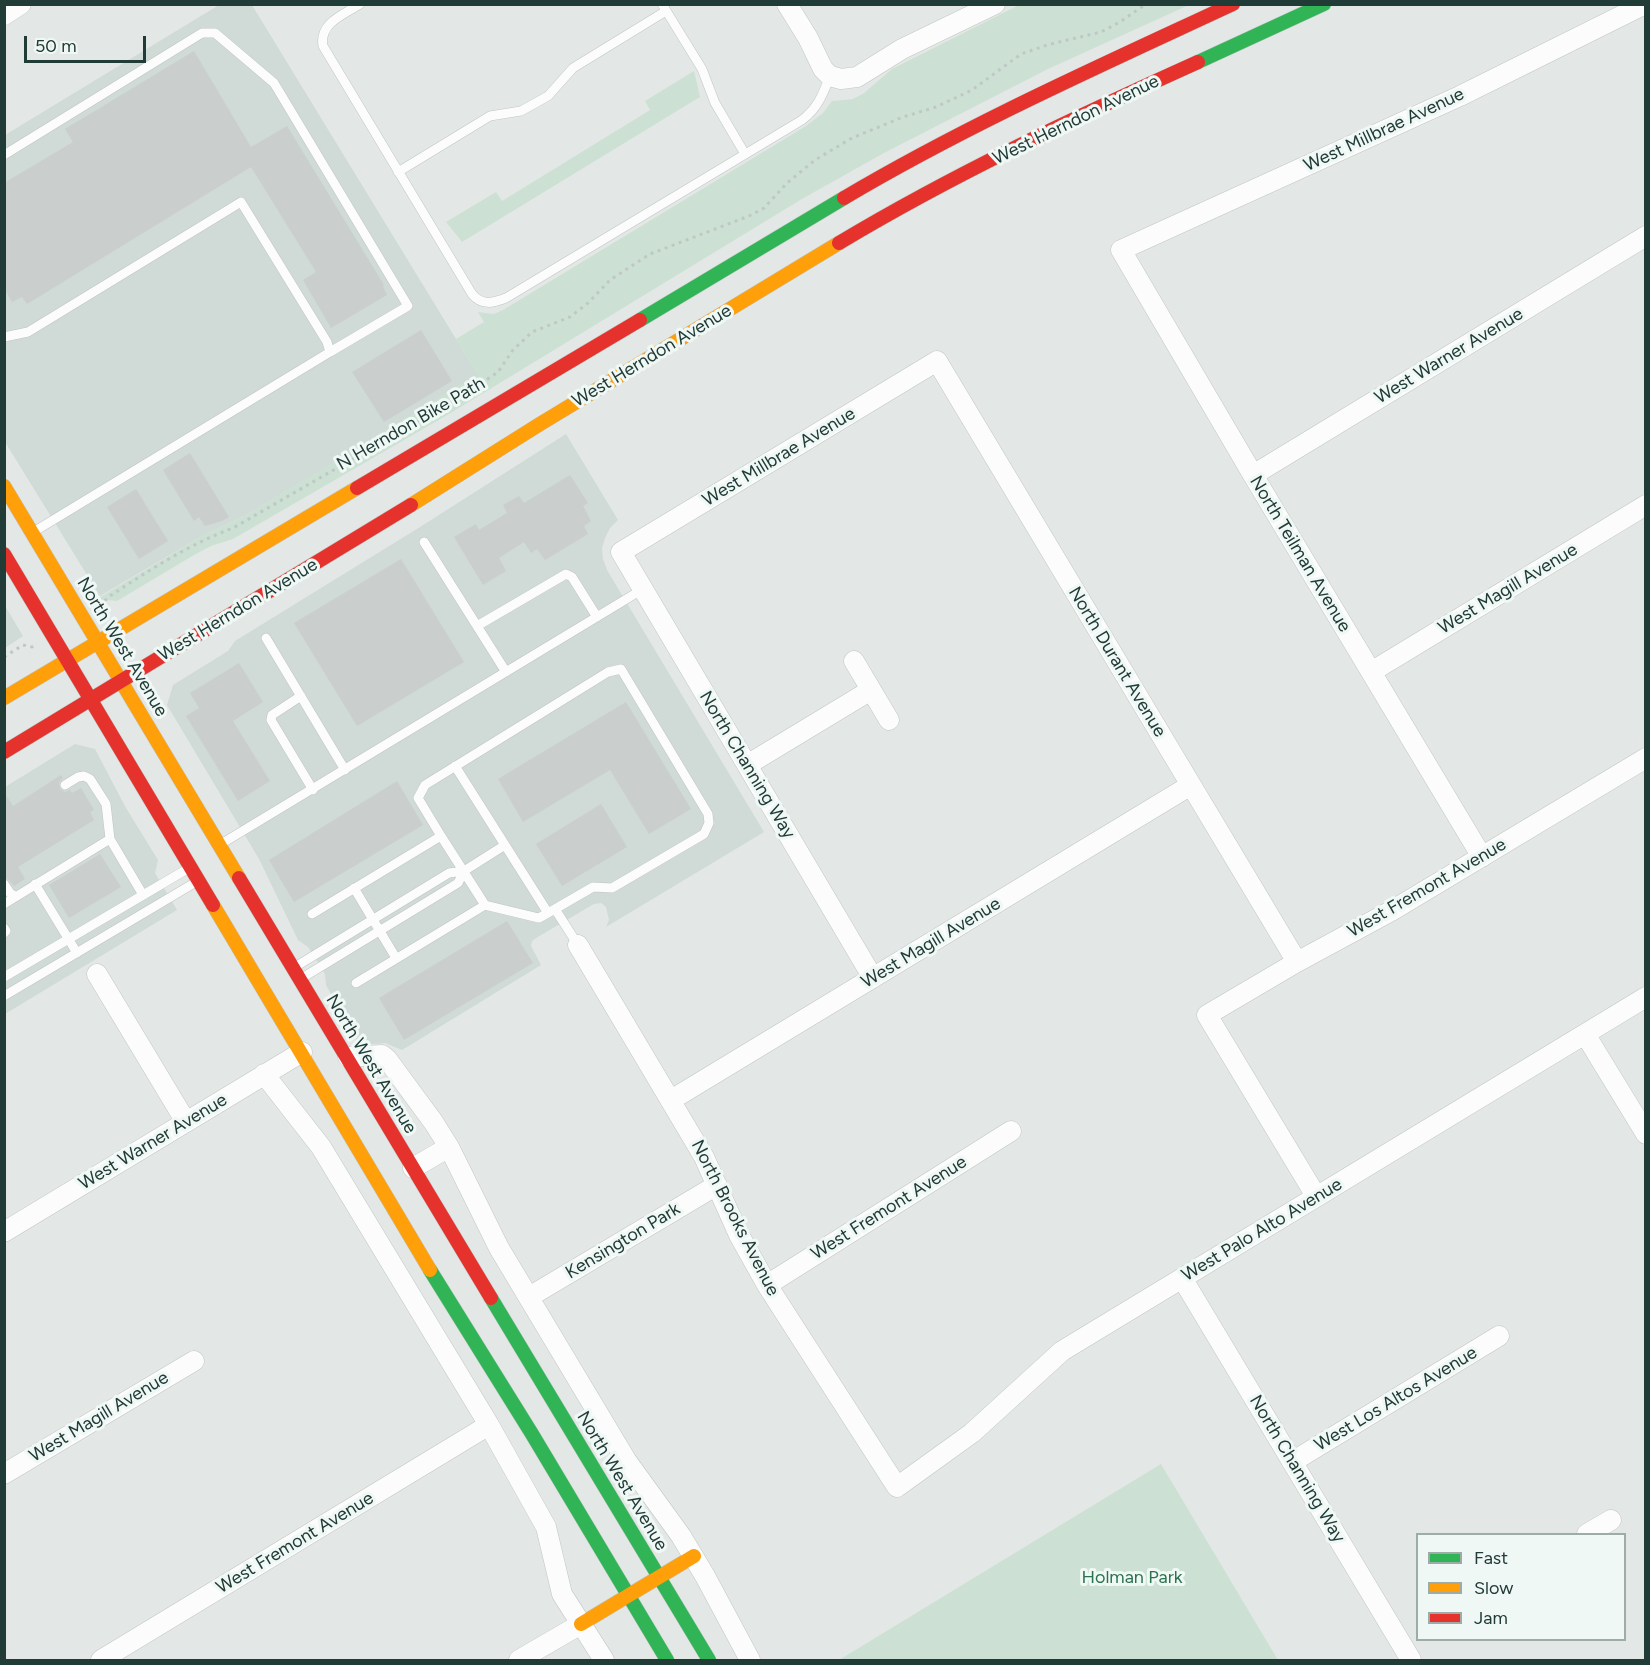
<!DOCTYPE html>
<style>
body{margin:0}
#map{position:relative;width:1650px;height:1665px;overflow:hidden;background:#e3e8e6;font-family:Figtree,sans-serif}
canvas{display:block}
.frame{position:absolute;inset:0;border:6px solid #213b37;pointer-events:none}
.legend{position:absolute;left:1416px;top:1533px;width:210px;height:108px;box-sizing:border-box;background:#f0f8f5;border:2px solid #9daca9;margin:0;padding:8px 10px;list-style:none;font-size:18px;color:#213b37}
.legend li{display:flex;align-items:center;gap:12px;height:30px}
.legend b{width:30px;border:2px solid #9daca9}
.scale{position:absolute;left:24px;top:36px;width:122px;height:27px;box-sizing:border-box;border:3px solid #213b37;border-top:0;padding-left:8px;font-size:18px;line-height:21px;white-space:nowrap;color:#213b37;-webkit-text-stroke:4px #f0f8f5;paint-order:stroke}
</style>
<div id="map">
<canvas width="1650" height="1665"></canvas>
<div class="frame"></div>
<ul class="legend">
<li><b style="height:8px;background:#30b455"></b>Fast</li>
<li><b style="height:8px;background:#ff9f0a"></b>Slow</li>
<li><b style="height:8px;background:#e5322d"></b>Jam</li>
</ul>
<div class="scale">50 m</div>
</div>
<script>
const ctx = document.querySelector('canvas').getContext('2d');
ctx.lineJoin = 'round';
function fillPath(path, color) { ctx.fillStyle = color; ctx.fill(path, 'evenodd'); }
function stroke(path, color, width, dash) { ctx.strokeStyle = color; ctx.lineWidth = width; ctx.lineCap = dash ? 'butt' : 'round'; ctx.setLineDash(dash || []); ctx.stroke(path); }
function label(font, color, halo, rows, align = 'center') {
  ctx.font = font + ' Figtree,sans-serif'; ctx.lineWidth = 6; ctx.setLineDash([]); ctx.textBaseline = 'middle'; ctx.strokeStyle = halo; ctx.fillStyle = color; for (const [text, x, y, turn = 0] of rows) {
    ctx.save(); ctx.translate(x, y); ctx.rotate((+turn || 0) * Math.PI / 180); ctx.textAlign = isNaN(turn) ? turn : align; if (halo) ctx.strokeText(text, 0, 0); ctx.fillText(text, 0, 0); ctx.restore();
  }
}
fillPath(new Path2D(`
 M219 5H252L478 375 250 513 202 536 100 596 5 442V135Z
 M566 434 618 520 610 528 605 538 602 548 603 559 607 570 764 832 606 927 609 920 606 907 601 903 594 904 536 938 532 941 531 946 541 965 402 1050 385 1043 363 1045 355 1038 326 985 325 974 308 947 298 940 259 859 167 705 173 685 228 651 235 641 420 527Z
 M4 604 23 636 5 648H4Z
 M75 744 95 749 126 808 158 860 155 873 177 910 5 1014V787Z`), '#d0dad6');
fillPath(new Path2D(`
 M1019 5H1189L1048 69 884 153 802 199 449 414 233 539 211 546 194 555 117 601 97 599 202 536 250 513 477 374 456 339 484 322 478 312 494 314 503 310 806 126 823 113 832 101 853 99 864 93 892 69Z
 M694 71 700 97 462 242 446 222 496 192 502 201 650 110 645 101Z
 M1161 1464 1278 1660H839Z`), '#cce1d4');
fillPath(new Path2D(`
 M194 51 251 147 287 126 384 285 383 286 387 295 331 328 303 280 316 272 251 167 27 304 22 297 12 302 4 288V183L73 142 65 129Z
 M421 330 452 381 384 422 352 372Z
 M190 453 229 517 222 521 205 526 199 517 194 521 163 470Z
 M570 475 588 503 583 506 591 521 584 526 588 534 545 560 537 549 531 553 524 542 499 558 506 571 483 585 454 537 476 524 479 530 507 513 503 505 519 496 524 503Z
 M136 489 168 541 139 559 107 507Z
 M401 559 464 662 357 726 294 623Z
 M239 663 263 702 233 721 270 781 238 801 186 716 199 708 190 693Z
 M626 702 691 809 649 834 610 770 523 822 498 779Z
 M61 775 63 778 59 782 60 789 65 792 70 790 72 793 81 788 94 810 90 812 94 820 18 867 25 879 14 886 9 880 4 877V792L13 806Z
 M397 781 423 825 294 902 269 860Z
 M601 804 627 847 562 886 536 844Z
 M100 854 121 887 69 918 49 885Z
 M507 921 533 963 404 1040 379 998Z`), '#cacfcd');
const lane = new Path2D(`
 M360 4C343 15 319 23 323 46L472 294C482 306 493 303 506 298L802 120C818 108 823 94 830 76
 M662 4 702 69 715 103 745 154
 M4 155 202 33H215L274 83 408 306 330 352 327 342 241 202 28 332 4 337
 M398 172 490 116 521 111 548 96 573 68 666 11
 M35 531 330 352
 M424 542 506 672
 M477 626 566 574 572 577 597 617
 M266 638 345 770
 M301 696 272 715 271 720 313 790
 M455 766 548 913
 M65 785 78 777 84 776 90 779 106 804 110 839 143 895
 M441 836 485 905
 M221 844 643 589
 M4 884 10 893 15 896
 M35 884 77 953
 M354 888 396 958
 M4 904 110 839
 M312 914 441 836 418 798 425 785 608 672 621 669 708 814 709 823 704 834 612 888 593 887 555 909 578 945
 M4 928 6 931 4 933
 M295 967 449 873 464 871 505 845
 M4 977 189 868
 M302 978 458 883 464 871
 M356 983 485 905 539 918 555 909
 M4 996 196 882`);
const street = new Path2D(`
 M787 4 808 38 823 69 830 76 841 79 857 77 902 49 995 4
 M4 15 21 4
 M1253 475 1646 236
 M854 661 889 720
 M1371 672 1646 505
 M747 765 871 690
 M1482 857 1253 475 1121 250 1460 96 1645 4
 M578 945 704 1157 739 1235 767 1285 897 1487 972 1433 1062 1351 1646 997
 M97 974 186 1122
 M873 978 621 552 937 361 1297 962
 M1585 1034 1646 1134
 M348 1057 382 1055 387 1059 434 1123 449 1147 499 1248 626 1460 681 1536 705 1576 750 1660
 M264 1074 321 1147 489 1425 546 1527 562 1594 604 1660
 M671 1100 1191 785
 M413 1168 449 1147
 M1316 1196 1207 1015 1297 962 1393 910 1646 758
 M4 1232 302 1052
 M1182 1278 1411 1660
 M767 1285 1011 1131
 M529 1297 717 1185
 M1292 1462 1499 1336
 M4 1474 194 1361
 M1587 1534 1611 1520
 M101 1660 489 1425
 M519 1660 581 1624`);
const fast = new Path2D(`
 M1198 62 1324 4
 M640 320 844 198
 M430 1270 532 1434 667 1660
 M491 1298 709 1660`);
const slow = new Path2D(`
 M4 486 239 878
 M411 505 540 424 839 243
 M4 698 357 488
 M213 905 430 1270
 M581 1624 694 1556`);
const jam = new Path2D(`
 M844 198C969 124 1102 65 1233 4
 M839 243C954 174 1076 117 1198 62
 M357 488 640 320
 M4 554 213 905
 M4 752 411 505
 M239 878 491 1298`);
stroke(lane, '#c0c5c3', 10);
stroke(street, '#c0c5c3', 21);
stroke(fast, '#bfc6c4', 15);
stroke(slow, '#bfc6c4', 15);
stroke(jam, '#bfc6c4', 15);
stroke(new Path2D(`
 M99 606C104 602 108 597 113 594 151 569 190 544 233 528L469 392 498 372 513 350 532 332 570 317 588 303 610 280 650 254 749 216 764 208 787 183 815 160 852 138 903 117 936 107 972 90 1021 54 1047 45 1101 32 1120 22 1146 4
 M4 657 23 645 32 647 34 646`), '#c0c8c6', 3, [3, 4.5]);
stroke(lane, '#fbfcfb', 9);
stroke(street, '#fbfcfb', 20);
stroke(fast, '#30b455', 14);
stroke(slow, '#ff9f0a', 14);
stroke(jam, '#e5322d', 14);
label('18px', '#213b37', '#f0f8f5', [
 ["West Herndon Avenue",1076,120,-26],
 ["West Millbrae Avenue",1384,130,-25],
 ["West Herndon Avenue",652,356,-31],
 ["West Warner Avenue",1449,356,-31],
 ["N Herndon Bike Path",411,424,-30],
 ["West Millbrae Avenue",779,457,-31],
 ["North Teilman Avenue",1300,554,59],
 ["West Magill Avenue",1508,589,-31],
 ["West Herndon Avenue",238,610,-31],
 ["North West Avenue",122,647,59],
 ["North Durant Avenue",1117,662,59],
 ["North Channing Way",747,765,59],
 ["West Fremont Avenue",1427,888,-30],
 ["West Magill Avenue",931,943,-31],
 ["North West Avenue",371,1064,59],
 ["West Warner Avenue",153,1142,-31],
 ["West Fremont Avenue",889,1208,-32],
 ["North Brooks Avenue",735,1218,63],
 ["West Palo Alto Avenue",1262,1230,-31],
 ["Kensington Park",623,1241,-31],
 ["West Los Altos Avenue",1396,1399,-31],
 ["West Magill Avenue",99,1417,-31],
 ["North Channing Way",1297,1469,59],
 ["North West Avenue",622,1481,59],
 ["West Fremont Avenue",295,1543,-31]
]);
label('18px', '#2b724e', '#f0f8f5', [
 ["Holman Park",1132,1578]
]);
</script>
